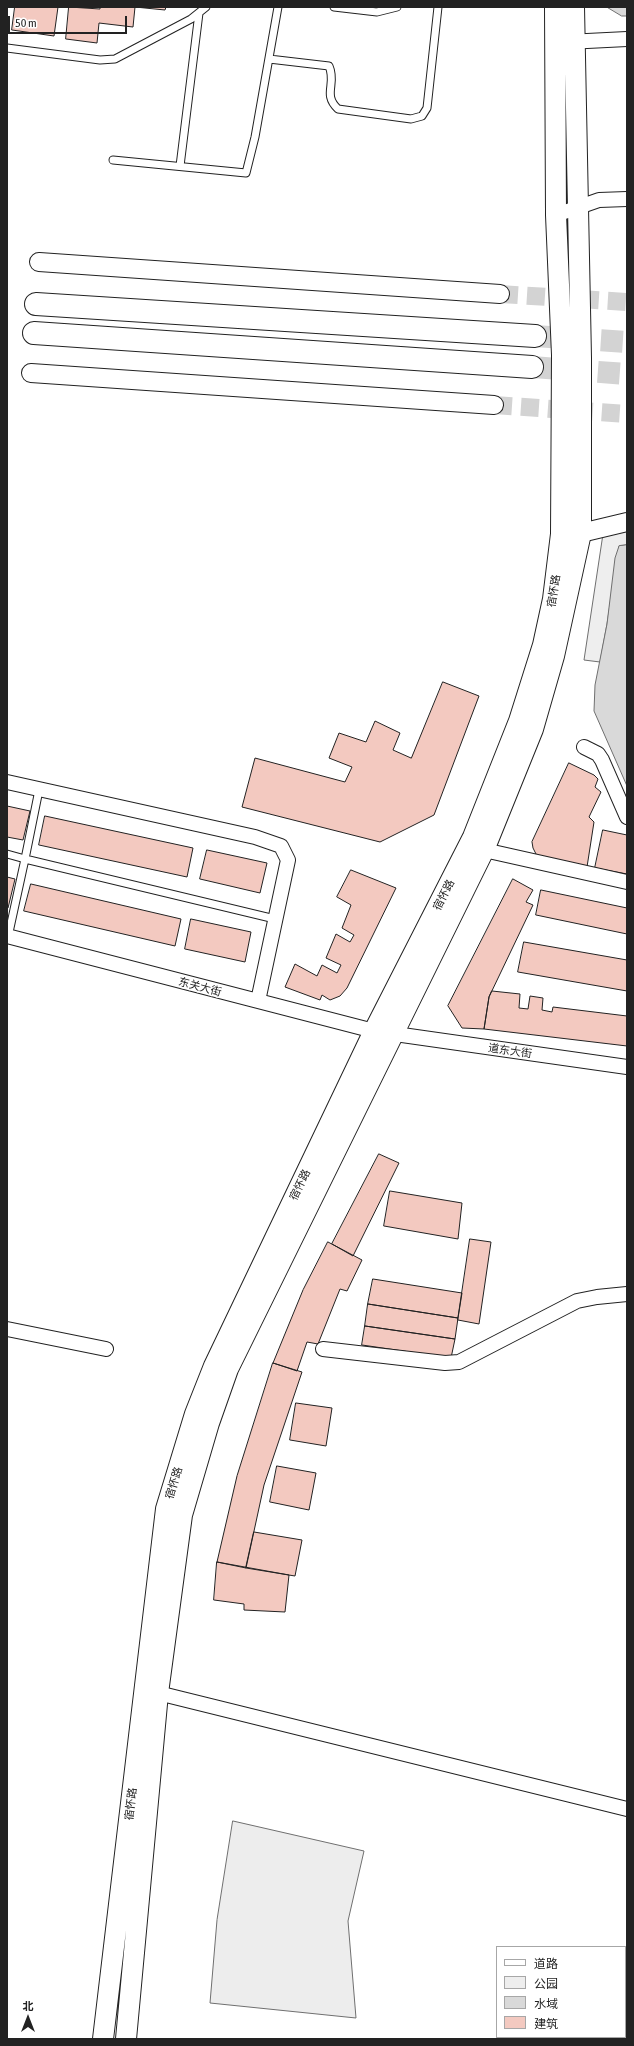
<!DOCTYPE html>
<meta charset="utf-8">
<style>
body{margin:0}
#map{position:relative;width:634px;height:2046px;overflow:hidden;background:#fff;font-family:"Asap Condensed","Noto Sans SC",sans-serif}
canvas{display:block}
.frame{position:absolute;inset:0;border:8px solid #222;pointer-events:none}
.legend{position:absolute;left:496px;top:1946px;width:130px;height:92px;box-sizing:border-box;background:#fff;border:1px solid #a7a7a7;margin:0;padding:5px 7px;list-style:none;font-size:12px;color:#222}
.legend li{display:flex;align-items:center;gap:8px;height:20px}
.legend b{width:20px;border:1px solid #a7a7a7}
.north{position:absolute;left:8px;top:1998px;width:40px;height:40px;-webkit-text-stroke:3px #fff;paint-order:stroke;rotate:0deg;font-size:11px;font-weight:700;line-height:16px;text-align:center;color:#222}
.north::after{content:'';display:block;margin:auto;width:14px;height:18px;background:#222;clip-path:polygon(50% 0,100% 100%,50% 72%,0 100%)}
.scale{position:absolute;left:8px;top:16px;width:119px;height:18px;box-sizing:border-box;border:2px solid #222;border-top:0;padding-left:5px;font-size:12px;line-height:14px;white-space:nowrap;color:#222;-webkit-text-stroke:3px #fff;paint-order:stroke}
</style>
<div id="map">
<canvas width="634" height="2046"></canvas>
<div class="frame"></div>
<ul class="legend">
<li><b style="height:5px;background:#fff"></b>道路</li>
<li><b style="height:11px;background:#eee"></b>公园</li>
<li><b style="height:11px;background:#d9d9d9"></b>水域</li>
<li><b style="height:11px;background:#f3c9c0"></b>建筑</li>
</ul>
<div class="north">北</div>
<div class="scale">50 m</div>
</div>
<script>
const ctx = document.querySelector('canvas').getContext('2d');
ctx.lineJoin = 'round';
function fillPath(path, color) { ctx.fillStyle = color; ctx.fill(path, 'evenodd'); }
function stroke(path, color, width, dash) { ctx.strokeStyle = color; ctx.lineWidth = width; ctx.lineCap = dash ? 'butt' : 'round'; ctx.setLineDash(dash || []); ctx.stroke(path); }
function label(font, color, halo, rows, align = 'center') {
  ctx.font = font + ' "Asap Condensed","Noto Sans SC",sans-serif'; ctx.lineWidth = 3; ctx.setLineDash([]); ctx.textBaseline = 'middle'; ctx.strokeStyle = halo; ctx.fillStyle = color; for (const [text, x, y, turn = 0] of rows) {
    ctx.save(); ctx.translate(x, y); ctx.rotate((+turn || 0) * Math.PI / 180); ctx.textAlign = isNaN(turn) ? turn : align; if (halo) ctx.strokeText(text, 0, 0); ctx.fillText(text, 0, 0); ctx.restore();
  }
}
const green = new Path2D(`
 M627 527V545L619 546 607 624 600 662 584 660 603 534Z`);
fillPath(green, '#eee');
stroke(green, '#6f6f6f', 1);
const parking = new Path2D(`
 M233 1821 364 1851 348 1921 356 2018 210 2003 217 1920Z`);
fillPath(parking, '#ededed');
stroke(parking, '#6f6f6f', 1);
const water = new Path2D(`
 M607 7H627V16H622Z
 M627 545V786L594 711 595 685 607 624 615 558 619 546Z`);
fillPath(water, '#d9d9d9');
stroke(water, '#6f6f6f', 1);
const building = new Path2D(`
 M15 7H58L54 36 12 30Z
 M69 7 100 9V7H166L165 10 135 7 133 27 99 23 97 43 66 39Z
 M443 682 479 696 434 815 380 842 242 807 255 758 345 782 352 767 329 758 339 733 366 742 375 721 400 733 393 750 411 758Z
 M569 763 594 775 598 779 595 787 601 792 589 817 594 822 587 867 537 856 533 848 532 842Z
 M7 806 30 811 23 840 7 837Z
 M45 816 193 848 187 877 39 845Z
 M603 830 627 835V874L595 868Z
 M207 850 267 863 260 893 200 879Z
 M351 870 396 888 347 988 340 996 330 1000 322 995 320 1000 285 987 295 964 317 976 322 965 337 973 341 965 326 958 336 934 350 942 354 935 342 928 351 905 337 897Z
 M7 877 15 879 8 908H7Z
 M513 879 533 890 526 902 533 905 489 997 484 1029 462 1028 448 1006Z
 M31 884 181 919 175 946 24 911Z
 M541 890 627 908V934L536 915Z
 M191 919 251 932 245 962 185 949Z
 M524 942 627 960V991L518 972Z
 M492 991 520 994 519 1008 528 1009 530 996 543 998 542 1010 552 1012 553 1007 627 1016V1046L484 1029 489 997Z
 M379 1154 399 1163 353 1256 332 1244Z
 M390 1191 462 1203 458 1239 384 1226Z
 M470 1239 491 1242 479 1324 458 1320Z
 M328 1242 362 1260 347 1291 340 1289 318 1344 307 1342 297 1371 273 1363 303 1290Z
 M373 1279 462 1293 458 1318 368 1304Z
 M368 1304 458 1318 455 1339 365 1326Z
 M365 1326 455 1339 451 1358 362 1345Z
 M273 1363 302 1372 264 1485 246 1568 217 1562 237 1476Z
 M296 1403 332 1408 326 1446 290 1440Z
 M277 1466 316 1473 309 1510 270 1502Z
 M254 1532 302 1540 295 1576 246 1568Z
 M217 1562 289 1575 285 1612 244 1610V1604L214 1600Z`);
fillPath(building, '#f3c9c0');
stroke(building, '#222', 1);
stroke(new Path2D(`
 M500 294 627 302
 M494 405 627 414`), '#d3d3d3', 18, [18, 9]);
stroke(new Path2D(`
 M535 336 627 342
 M532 367 627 374`), '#d3d3d3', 22, [22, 11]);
const service = new Path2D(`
 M334 7 377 12 397 7
 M7 48 100 60 115 59 191 19 206 7
 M269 59 329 66C337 84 322 94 338 109L411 119 422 116 427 108 438 7
 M113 160 246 173 255 137 278 7
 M180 166 199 13
 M39 790 25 859 275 919
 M7 854 25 859 8 937`);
const minor = new Path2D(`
 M567 42 627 39
 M556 215 599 200 627 199
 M584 747 598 754 602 760 627 817
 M7 782 255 837 281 846 288 860 258 1001
 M484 850 627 882
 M7 936 374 1031 627 1067
 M7 1329 106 1349
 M323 1349 445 1363 459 1362 577 1301 597 1297 627 1294
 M158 1693 627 1809`);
const tertiary = new Path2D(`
 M39 262 500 294
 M31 373 494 405
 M581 533 627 522`);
const secondary = new Path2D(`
 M103 2039 166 1509 195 1414 214 1366 374 1031 473 837 519 721 543 645 553 599 561 534 562 355 556 215 555 7
 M126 2039 158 1693 182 1515 209 1423 228 1369 484 850 533 729 554 656 581 533V358L574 7`);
const primary = new Path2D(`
 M36 304 535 336
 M34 333 532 367`);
stroke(service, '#222', 9);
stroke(minor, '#222', 16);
stroke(tertiary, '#222', 20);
stroke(secondary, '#222', 22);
stroke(primary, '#222', 24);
stroke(service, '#fff', 7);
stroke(minor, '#fff', 14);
stroke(tertiary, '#fff', 18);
stroke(secondary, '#fff', 20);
stroke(primary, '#fff', 22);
label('11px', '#222', '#fff', [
 ["宿怀路",554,591,-81],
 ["宿怀路",444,895,-63],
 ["东关大街",200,987,15],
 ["道东大街",510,1051,8],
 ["宿怀路",300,1185,-64],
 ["宿怀路",174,1483,-73],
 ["宿怀路",131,1804,-83]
]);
</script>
